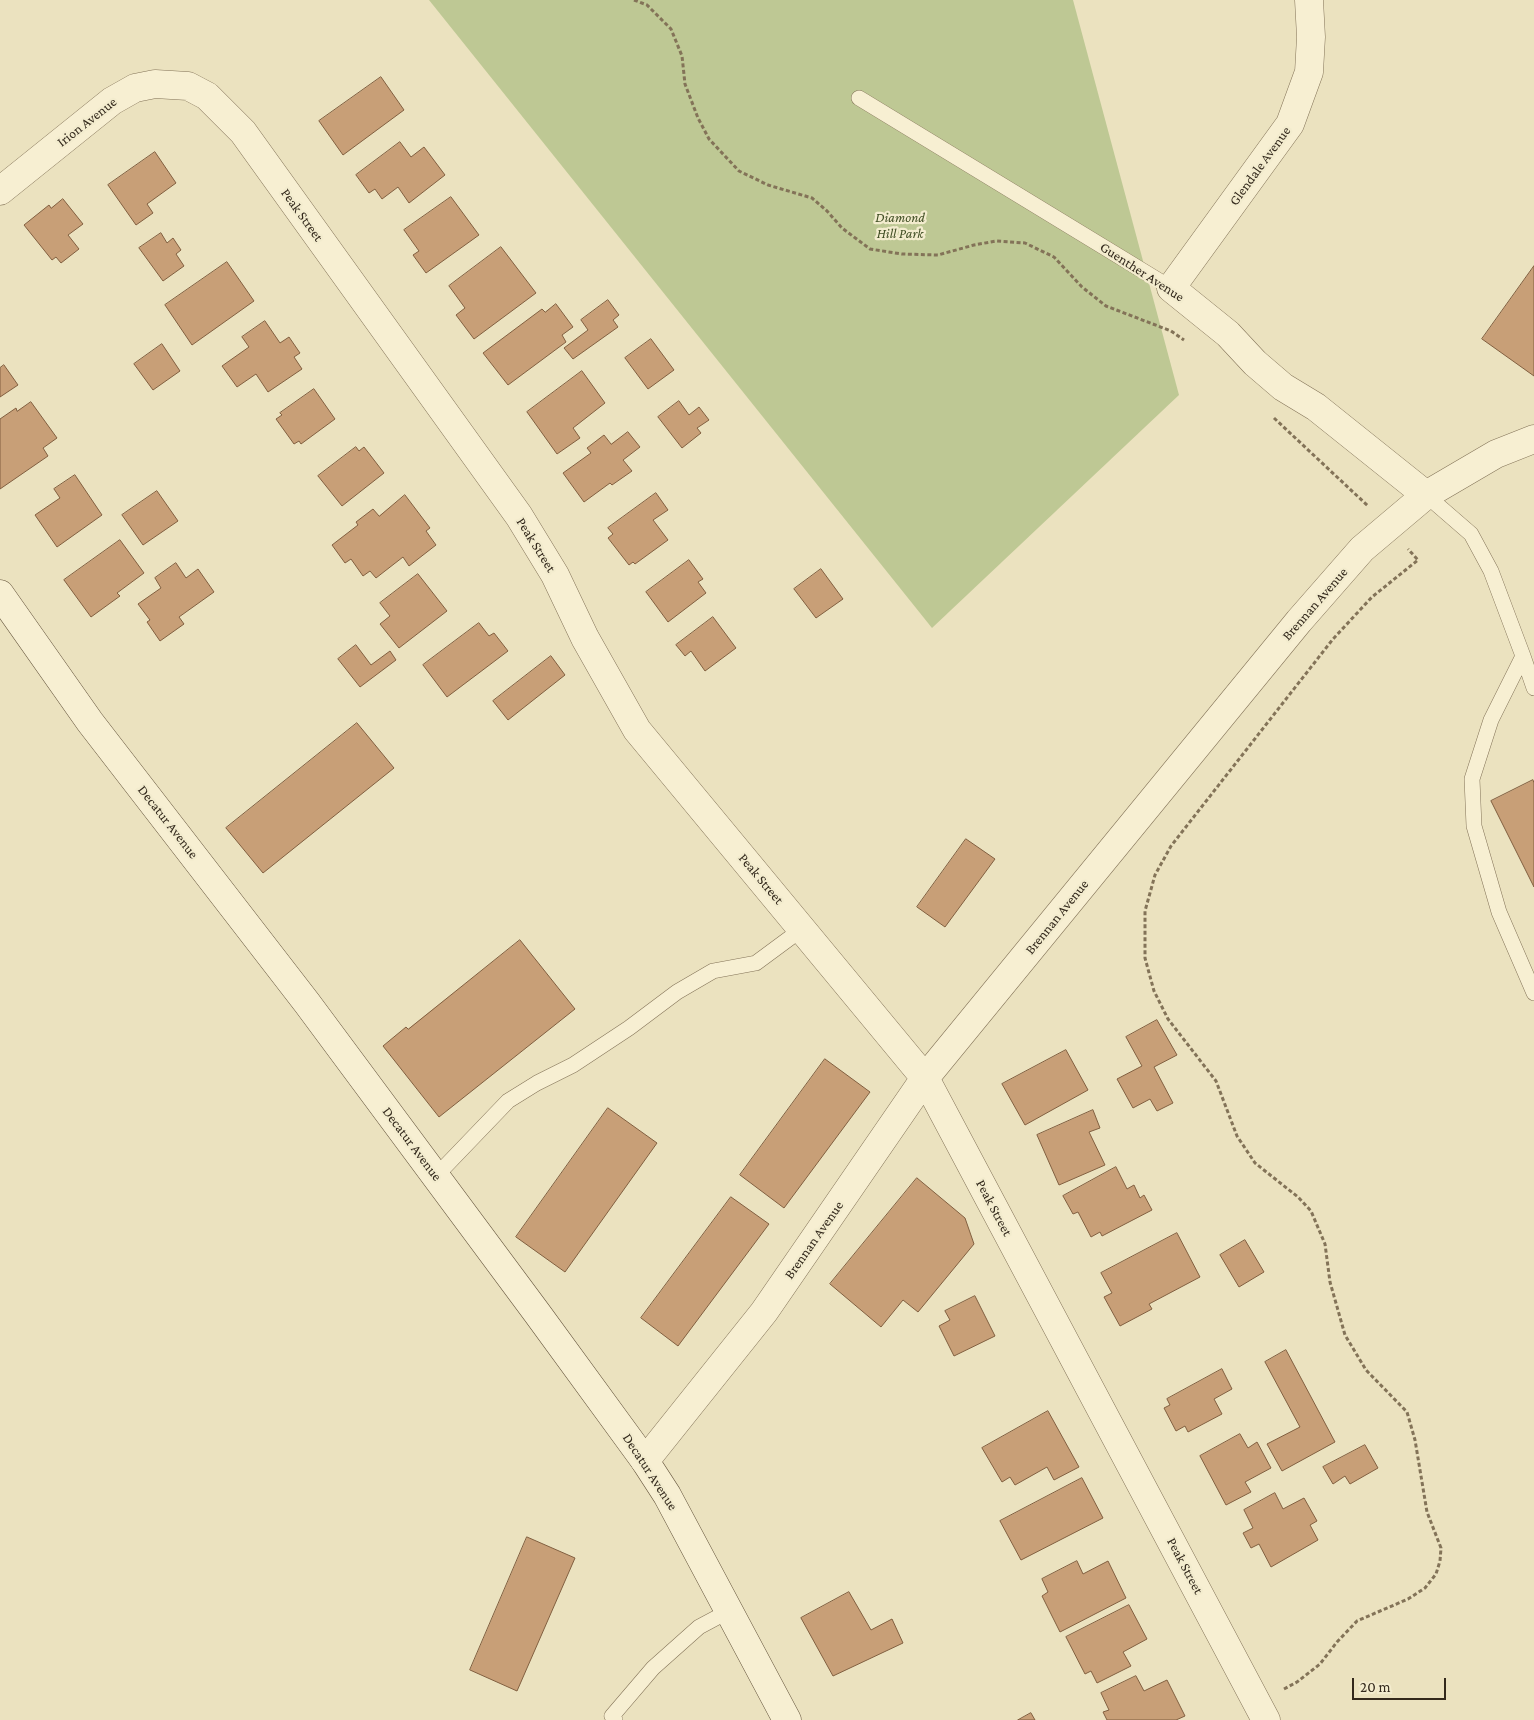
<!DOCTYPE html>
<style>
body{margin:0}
#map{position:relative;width:1534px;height:1720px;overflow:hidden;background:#ebe2bf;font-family:"Crimson Pro",serif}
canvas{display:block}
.scale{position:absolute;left:1352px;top:1678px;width:94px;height:22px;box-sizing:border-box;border:2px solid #33291c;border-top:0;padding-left:6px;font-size:15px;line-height:18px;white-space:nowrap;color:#33291c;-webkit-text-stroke:4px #f3ecce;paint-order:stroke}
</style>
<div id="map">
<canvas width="1534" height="1720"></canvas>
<div class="scale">20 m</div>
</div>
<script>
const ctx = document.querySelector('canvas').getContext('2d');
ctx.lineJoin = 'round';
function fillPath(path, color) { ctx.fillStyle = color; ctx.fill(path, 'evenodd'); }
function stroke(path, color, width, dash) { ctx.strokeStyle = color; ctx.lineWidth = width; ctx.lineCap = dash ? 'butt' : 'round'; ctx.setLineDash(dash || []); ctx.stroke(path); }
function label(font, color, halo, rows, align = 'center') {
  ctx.font = font + ' "Crimson Pro",serif'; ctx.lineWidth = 4.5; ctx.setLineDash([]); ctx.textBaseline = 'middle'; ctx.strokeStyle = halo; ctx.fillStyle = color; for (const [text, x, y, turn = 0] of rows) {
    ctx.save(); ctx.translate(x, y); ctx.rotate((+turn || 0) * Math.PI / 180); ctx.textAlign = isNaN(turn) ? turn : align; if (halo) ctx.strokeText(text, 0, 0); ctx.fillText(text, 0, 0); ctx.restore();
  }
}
fillPath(new Path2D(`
 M429 0H1073L1179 395 932 628Z`), '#bec894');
const building = new Path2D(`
 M381 77 404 110 343 155 319 121Z
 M400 142 411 157 424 147 445 175 409 203 398 187 382 199 375 189 369 193 356 175Z
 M155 152 176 183 147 204 153 213 136 225 108 185Z
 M451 197 479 235 426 273 413 255 419 251 404 230Z
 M63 199 83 224 68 235 79 249 61 263 56 257 52 260 24 225 49 205 51 208Z
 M161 233 167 243 173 238 181 250 176 254 184 266 163 281 139 248Z
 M501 247 536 293 474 339 456 315 465 308 449 286Z
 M227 262 254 301 192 345 165 305Z
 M1534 266V376L1482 339Z
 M608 300 619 315 613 320 618 327 573 359 564 348 588 330 581 320Z
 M556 304 573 327 562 335 566 342 508 385 483 353 542 309 545 312Z
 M265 321 280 343 289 337 300 353 294 357 302 369 268 392 256 374 237 387 222 366 249 347 242 337Z
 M651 339 674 370 648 389 625 358Z
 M162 344 180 371 153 390 134 364Z
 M4 365 18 385 0 397V368Z
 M582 371 605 403 573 428 580 438 557 454 527 412Z
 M314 389 335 419 301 444 299 441 294 444 276 419 282 415 280 413Z
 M679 401 689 415 699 407 709 420 697 428 701 433 682 448 658 417Z
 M31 402 57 438 43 448 48 456 0 489V419L16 408 17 411Z
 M628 432 640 447 623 460 632 471 612 485 610 483 584 502 563 473 591 453 587 448 604 435 611 444Z
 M356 447 359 451 364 447 384 473 342 506 318 476Z
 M75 475 102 515 57 547 35 515 60 498 54 489Z
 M157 491 178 521 143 545 122 515Z
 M656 493 668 510 653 520 668 540 635 564 633 562 629 565 608 538 613 534 608 528Z
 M405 495 430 528 426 531 436 545 409 566 403 557 376 578 370 571 363 576 351 559 345 563 332 545 358 525 356 522 373 509 379 516Z
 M120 540 144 573 117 593 120 596 91 617 64 580Z
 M689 560 703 579 698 582 706 593 668 622 646 592Z
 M176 563 186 578 198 569 214 592 179 617 184 624 160 641 147 622 150 620 138 604 161 588 155 578Z
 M821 569 843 599 816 618 794 589Z
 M418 574 447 611 399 648 380 624 390 616 380 603Z
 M713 617 736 648 705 671 691 651 685 656 676 645Z
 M479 623 489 636 494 633 508 651 447 697 423 665Z
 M356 645 371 665 390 651 396 660 360 687 338 659Z
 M551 656 565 675 508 720 493 701Z
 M357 723 394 768 263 873 226 828Z
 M1533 780 1534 783V887L1491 801Z
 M966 839 995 859 945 927 917 907Z
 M520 940 575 1009 439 1117 383 1046 406 1027 408 1029Z
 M1157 1020 1177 1055 1154 1067 1173 1103 1157 1111 1150 1099 1133 1108 1117 1079 1142 1066 1126 1037Z
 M1066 1050 1088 1090 1025 1125 1002 1084Z
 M825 1059 870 1092 784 1208 740 1175Z
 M608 1108 657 1143 565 1272 516 1237Z
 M1093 1110 1100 1128 1089 1132 1105 1165 1059 1185 1037 1135Z
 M1116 1167 1127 1189 1134 1185 1140 1198 1144 1195 1152 1210 1102 1236 1100 1232 1091 1237 1078 1212 1073 1214 1063 1196Z
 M917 1178 965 1218 974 1244 918 1312 903 1300 881 1327 830 1284Z
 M731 1197 769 1224 678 1346 641 1318Z
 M1177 1233 1200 1277 1149 1304 1152 1309 1120 1326 1104 1297 1112 1293 1101 1273Z
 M1245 1240 1264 1272 1239 1287 1220 1255Z
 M975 1296 995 1336 954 1356 939 1326 950 1320 945 1311Z
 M1286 1350 1335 1442 1282 1471 1267 1444 1300 1427 1265 1362Z
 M1222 1369 1232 1389 1214 1399 1222 1414 1188 1432 1185 1426 1176 1431 1164 1408 1170 1405 1167 1399Z
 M1048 1411 1079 1467 1054 1480 1047 1467 1015 1485 1010 1477 1002 1482 982 1448Z
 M1240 1434 1248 1448 1257 1442 1271 1468 1245 1482 1251 1492 1226 1505 1200 1456Z
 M1365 1445 1378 1468 1350 1484 1345 1476 1333 1484 1323 1467Z
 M1082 1478 1103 1518 1021 1560 1000 1521Z
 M1275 1493 1283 1509 1304 1498 1317 1521 1310 1525 1318 1540 1271 1567 1259 1544 1251 1548 1243 1533 1253 1528 1244 1510Z
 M527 1537 575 1558 517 1691 470 1670Z
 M1077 1561 1083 1574 1108 1561 1126 1598 1060 1632 1042 1596 1048 1592 1042 1579Z
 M849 1592 871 1630 892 1619 903 1643 833 1676 801 1618Z
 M1129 1605 1147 1639 1123 1652 1131 1666 1097 1683 1091 1671 1085 1674 1066 1637Z
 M1136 1676 1144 1691 1167 1680 1185 1716 1176 1720H1107L1103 1712 1109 1710 1101 1693Z
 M1031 1713 1035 1720H1018Z`);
fillPath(building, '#c89f77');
stroke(building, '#815f40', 1);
const lane = new Path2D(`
 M859 98 1171 288
 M1426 495 1471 534 1491 571 1523 656 1491 720 1472 779 1474 826 1499 912 1534 993
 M1523 656 1534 688
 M436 1176 508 1101 537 1083 573 1065 629 1028 677 992 713 971 756 963 802 929
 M615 1720 612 1716 653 1668 699 1627 729 1611`);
const street = new Path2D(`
 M1309 0 1311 37 1309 72 1290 124 1171 288 1228 334 1255 363 1283 387 1316 407 1426 495
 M0 191 112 101 135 88 155 84 188 86 207 96 243 132 519 516 555 575 585 638 637 730 925 1078 1266 1720
 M645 1461 764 1312 925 1078 1299 621 1362 549 1426 495 1496 454 1534 439`);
const secondary = new Path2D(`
 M0 594 90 722 307 1003 537 1313 645 1461 667 1495 787 1720`);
stroke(lane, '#837358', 16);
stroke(street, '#837358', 29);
stroke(secondary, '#64543c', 29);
stroke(new Path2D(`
 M634 0 647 5 671 29 682 56 685 84 698 118 709 139 739 171 768 185 812 198 827 211 842 228 870 249 902 254 938 255 974 245 996 241 1025 243 1054 257 1082 287 1106 306 1171 331 1184 340
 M1274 418 1368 506
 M1284 1689 1297 1682 1320 1664 1337 1642 1357 1621 1408 1599 1425 1588 1436 1574 1440 1561 1441 1548 1427 1512 1415 1440 1407 1412 1366 1370 1345 1335 1330 1282 1325 1244 1311 1211 1298 1197 1255 1163 1237 1136 1216 1081 1168 1019 1154 991 1145 958V911L1155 875 1171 846 1333 639 1372 597 1418 560 1408 549`), '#837358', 3, [4, 2.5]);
stroke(lane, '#f7efd2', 15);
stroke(street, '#f7efd2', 28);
stroke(secondary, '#f7efd2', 28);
label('14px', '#33291c', '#f3ecce', [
 ["Irion Avenue",87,122,-38],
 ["Glendale Avenue",1260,166,-54],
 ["Peak Street",302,215,54],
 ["Guenther Avenue",1142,272,33],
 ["Peak Street",536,545,58],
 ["Brennan Avenue",1315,604,-49],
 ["Decatur Avenue",168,822,52],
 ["Peak Street",761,879,50],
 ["Brennan Avenue",1057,917,-51],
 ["Decatur Avenue",412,1144,53],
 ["Peak Street",994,1208,62],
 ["Brennan Avenue",814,1240,-55],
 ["Decatur Avenue",650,1472,57],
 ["Peak Street",1185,1566,62]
]);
label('italic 14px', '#404e24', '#f3ecce', [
 ["Diamond",900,218],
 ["Hill Park",900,234]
]);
</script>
